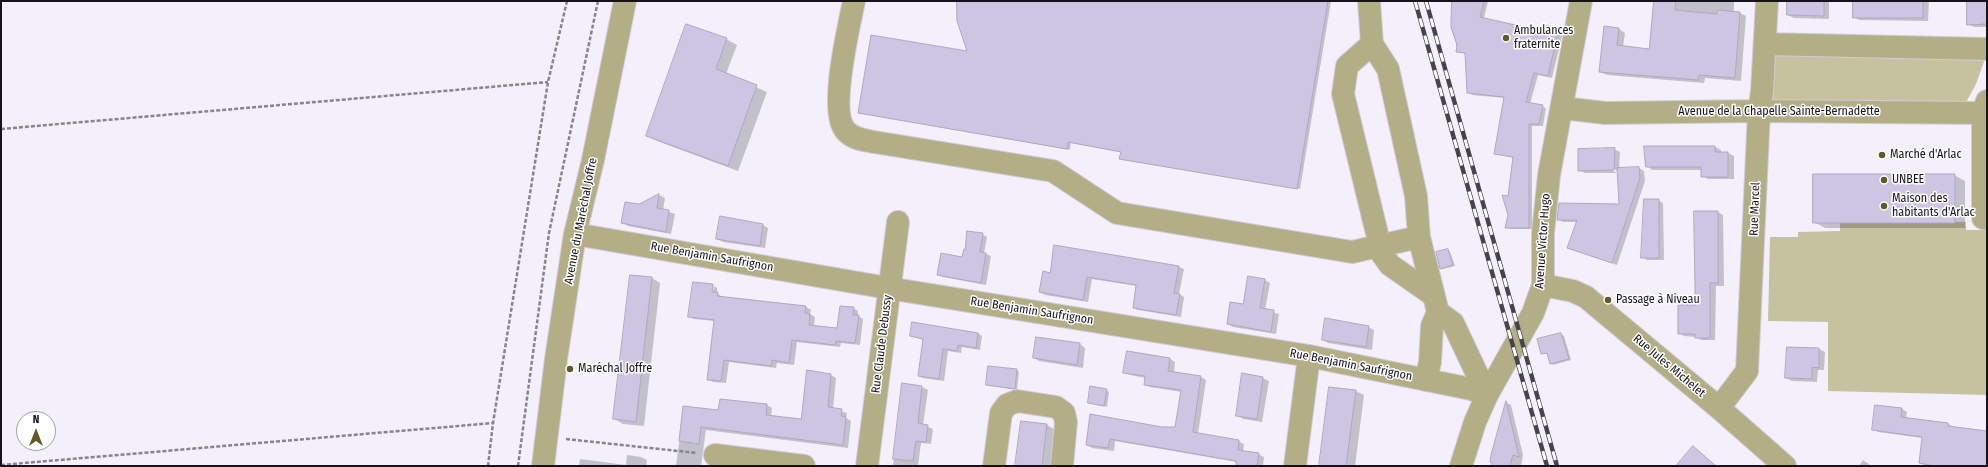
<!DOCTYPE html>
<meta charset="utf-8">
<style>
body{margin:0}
#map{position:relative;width:1988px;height:467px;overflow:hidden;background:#f3f0fc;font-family:"Fira Sans Condensed",sans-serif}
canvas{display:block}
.frame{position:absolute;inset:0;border:2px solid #15121b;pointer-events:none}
.north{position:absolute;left:16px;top:411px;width:40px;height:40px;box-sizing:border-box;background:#fff;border:1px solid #a1a0a4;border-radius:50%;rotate:0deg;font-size:11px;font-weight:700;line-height:16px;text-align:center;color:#15121b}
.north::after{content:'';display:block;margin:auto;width:14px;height:18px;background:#615a27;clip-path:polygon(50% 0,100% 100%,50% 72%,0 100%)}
</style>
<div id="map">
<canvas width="1988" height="467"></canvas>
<div class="frame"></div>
<div class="north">N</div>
</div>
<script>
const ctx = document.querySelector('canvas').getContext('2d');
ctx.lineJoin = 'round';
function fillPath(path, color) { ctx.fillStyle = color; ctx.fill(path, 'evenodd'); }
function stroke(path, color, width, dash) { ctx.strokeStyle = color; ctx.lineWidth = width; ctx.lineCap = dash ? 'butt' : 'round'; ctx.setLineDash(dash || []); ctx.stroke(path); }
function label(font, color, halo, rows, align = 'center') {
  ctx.font = font + ' "Fira Sans Condensed",sans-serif'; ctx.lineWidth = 3; ctx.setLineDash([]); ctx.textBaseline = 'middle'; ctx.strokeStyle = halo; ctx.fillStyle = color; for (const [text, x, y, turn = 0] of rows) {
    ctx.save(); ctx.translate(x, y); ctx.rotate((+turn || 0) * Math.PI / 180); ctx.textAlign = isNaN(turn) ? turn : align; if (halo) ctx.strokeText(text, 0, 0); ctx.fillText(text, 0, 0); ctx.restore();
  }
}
fillPath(new Path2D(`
 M1774 51 1986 56 1976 84 1962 110 1772 108Z
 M1966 222V230H1987V395L1828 391V322L1768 321 1770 237H1798V232L1840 231V223Z`), '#c6c2a0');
fillPath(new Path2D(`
 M959 1H1331L1300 189 1123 160 1121 158 1122 152 1071 143 1070 150 859 113 968 52Z
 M1453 1H1488L1484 18 1542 32 1559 29 1563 32 1552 78 1538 75 1530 104 1546 108 1543 126H1532V229H1510L1507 227 1514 158 1495 154 1505 98 1472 95 1468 92 1466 54 1457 51Z
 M1654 1H1734V12L1740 13 1746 16 1741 81 1705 78 1704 83 1607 75 1600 72 1619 29 1625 33 1623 47 1650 50Z
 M1788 1H1829V19L1794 18 1788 15Z
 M1854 1H1929L1928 21 1859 20 1854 17Z
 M1968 1H1987V27H1974L1968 24Z
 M726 39 737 45 726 74 767 92 738 171 657 141 647 135Z
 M1645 147H1715L1721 150V153H1728L1734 156V179H1708L1702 176V170H1652L1645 164Z
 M1614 149 1620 152 1619 169 1639 168 1644 171 1645 181 1617 265 1568 248 1577 222H1563L1558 219 1620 205 1618 171 1610 167 1609 168 1617 173H1585L1579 170Z
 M1954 175 1965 181V228H1825L1814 222Z
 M659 195 665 198 663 210 675 214 671 234 628 226 623 223 639 205Z
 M1658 200 1663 203 1664 260H1647L1642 257Z
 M1718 212 1723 215 1724 286H1716L1715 340H1701L1696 337 1684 336 1679 333 1696 306Z
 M721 218 763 225 768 228 765 248 723 242 717 239Z
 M982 234 987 237 984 253 991 256 986 285 943 277 938 274 963 258Z
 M1055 246 1179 267 1184 269 1179 294 1184 297 1181 317 1138 310 1134 308 1137 286 1092 279 1088 302 1045 295 1040 292 1051 274Z
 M1448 250 1450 252 1455 266 1443 269 1441 268Z
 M652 278 660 283 644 426 623 424 615 419Z
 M1265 280 1270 283 1265 310 1279 314 1276 334 1233 327 1228 324Z
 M694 283 713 286H712L710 296 712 297 714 286 717 288V293L722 297 806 307 811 310 810 314 815 317 814 326 838 329 841 307 853 308 858 311V316L863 319 860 345 841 343 840 347 797 342 794 365 777 363 776 368 729 362 726 383 713 382 708 379 715 321 694 319 689 316Z
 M1368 327 1374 330 1372 350 1328 343 1323 340Z
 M978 333 982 336 980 350 962 347 961 353 948 351 944 381 923 378 919 376 923 340 911 336Z
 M1561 334 1564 336 1571 360 1553 365 1551 363 1548 354 1542 353Z
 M1036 338 1080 344 1085 348 1083 368 1039 361 1034 358Z
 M1787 348 1819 349 1825 352 1824 370H1818L1817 382 1792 381 1786 378Z
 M1170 359 1175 362 1174 373 1201 377 1206 380 1198 434 1238 441 1244 444 1243 451 1258 454 1264 457 1263 466H1237V462L1115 441 1114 451 1092 448 1087 445 1091 416 1162 428H1176L1182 392 1150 387 1145 384 1146 378 1130 375 1124 372Z
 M1017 370 1019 372 1017 390 987 385Z
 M808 372 831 375 836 378 833 409 847 413 846 418 851 421 848 448 706 430 701 466H676L684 407 719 412 767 405 772 408 771 416 802 420Z
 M1242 375 1263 378 1269 381 1262 422 1243 419 1237 415Z
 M903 385 922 387 928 390 923 425 933 429 931 444 921 443 918 466H893Z
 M1106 390 1109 392 1107 407 1089 403Z
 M1356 391 1364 395 1355 466H1320Z
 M1507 403 1511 405 1523 455 1521 466H1492V455Z
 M1876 406 1902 409 1907 412 1906 418 1948 424 1953 427 1987 432V466H1925L1920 463 1923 438 1878 432 1873 429Z
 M1022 422 1047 425 1057 431 1053 466H1016Z
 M627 455 641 457 647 460 646 466H579L580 459 626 465Z
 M1863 460 1872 466H1859Z`), '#0003');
const building = new Path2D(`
 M957 1H1328L1297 189 1119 159 1121 152 1068 142 1067 149 858 113 871 35 967 51 957 21Z
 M1452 1H1484L1480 17 1542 31 1543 25 1559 28 1548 76 1534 73 1526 102 1543 105 1539 124H1529V228H1505L1508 215 1502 195 1508 196 1513 157 1494 154 1504 97 1467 93 1465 53 1456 52 1457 45 1451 27Z
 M1654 1H1676L1675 10 1717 14 1718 10 1740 12 1735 78 1699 75 1698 80 1599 72 1604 26 1619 28 1617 45 1649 49Z
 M1787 1H1824V16L1787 15Z
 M1853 1H1923V18H1853Z
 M1967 1H1987V24L1967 25Z
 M686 24 727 38 716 69 757 85 728 166 646 136Z
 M1644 146H1715V152H1728V177H1701V167H1646Z
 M1615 148 1614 170 1578 171V149Z
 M1639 167 1640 178 1612 263 1567 248 1577 220H1557L1559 203 1619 204 1617 168Z
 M1813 174H1955V223H1813Z
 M659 194 657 208 669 210 666 232 621 223 625 202 639 204Z
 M1644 199H1659V258H1641Z
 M1694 211H1718V283H1710V338H1695V334H1678V305H1695Z
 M720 216 763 224 760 246 716 239Z
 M967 231 983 233 980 252 986 253 981 283 937 275 941 253 962 257 964 249H965Z
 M1054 245 1179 266 1174 293 1180 294 1176 315 1133 308 1136 285 1087 277 1083 300 1039 292 1043 271 1050 273Z
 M1448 249 1453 265 1440 269 1436 252Z
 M630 275 652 277 636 422 613 419Z
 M1248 276 1265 279 1260 308 1274 310 1271 332 1227 324 1230 302 1243 304Z
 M693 282 713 284 712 292H718L717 296 806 306 805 313 810 314 809 325 837 328 840 306 854 307 853 315H859L855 343 836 341 835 345 792 340 789 363 772 360 771 366 724 360 721 381 707 380 714 320 688 317Z
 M1325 318 1369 326 1366 347 1322 340Z
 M912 322 978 333 976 348 958 345 957 351 943 349 939 379 918 376 923 339 910 336Z
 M1561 333 1569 359 1550 364 1547 353 1541 354 1537 339Z
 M1036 337 1080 343 1077 365 1033 358Z
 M1787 347 1819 348V368L1812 367V379L1785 378Z
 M1127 351 1170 358 1168 371 1201 376 1193 432 1239 440 1238 450 1259 453 1257 466H1236V461L1110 439 1108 448 1086 445 1090 414 1162 427H1175L1181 390 1144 385 1145 376 1123 373Z
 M988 366 1017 369 1015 389 986 385Z
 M807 370 831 374 828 407 842 409 841 416 846 417 843 445 701 427 699 444 679 441 683 406 718 410 720 399 767 404 766 415 801 419Z
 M1242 373 1263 377 1257 419 1236 416Z
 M902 383 922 386 918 423 928 425 926 442 916 441 913 461 893 459Z
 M1090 386 1107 389 1104 406 1088 403Z
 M1329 387 1356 390 1346 466H1319Z
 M1506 401 1519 457 1513 455 1510 466H1491L1492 463 1490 462 1491 455Z
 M1875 405 1902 408 1901 417 1948 423V426L1987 431V466H1929L1930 465 1919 463 1922 437 1872 430Z
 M1021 421 1047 424 1042 466H1015Z
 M1693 446 1716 466H1676Z`);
fillPath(building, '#cdc5e1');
stroke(building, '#aea7c2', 1);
const minor = new Path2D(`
 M854 1C849 26 828 113 846 131 853 139 864 140 874 142L1053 171 1117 213 1352 252 1419 237
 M1369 1 1372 44 1388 69 1416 196 1419 237 1438 312
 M1372 44 1347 66 1343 94 1382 254 1390 265 1433 295
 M1765 44 1987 49
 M1563 108 1605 113 1759 111 1983 113 1987 101
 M1983 113V218L1987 219
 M575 234 888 288 1309 356 1471 389 1487 395
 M1543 285 1573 291 1586 297 1719 408 1785 466
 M1426 380 1430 362 1432 326 1438 312 1453 323 1487 395
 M1719 408 1747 371 1759 111 1762 91 1767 1
 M715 455 804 466
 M543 466 556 359 575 234 593 160 625 1
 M867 466 898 222
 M994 466 1001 413 1007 405 1017 401 1056 407 1064 413 1066 422 1062 466
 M1295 466 1309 356
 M1461 466 1475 422 1487 395 1533 313 1543 285V233L1549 175 1581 1`);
stroke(minor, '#cfccd8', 24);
stroke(new Path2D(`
 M1 129 548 82
 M566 439 697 453
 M1 465 493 423
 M488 466 493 423 548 82 567 1
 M518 466 549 233 598 1`), '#87848f', 2.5, [4, 2]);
stroke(minor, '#b3ae86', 22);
const rail = new Path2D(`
 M1415 1 1547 466
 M1426 1 1557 466`);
stroke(rail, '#46434c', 4.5);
stroke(rail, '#fff', 3, [9]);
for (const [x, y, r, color] of [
 [1506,38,4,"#615a27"],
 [1882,155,4,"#615a27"],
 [1884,180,4,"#615a27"],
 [1884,206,4,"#615a27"],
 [1608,300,4,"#615a27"],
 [570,369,4,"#615a27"]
]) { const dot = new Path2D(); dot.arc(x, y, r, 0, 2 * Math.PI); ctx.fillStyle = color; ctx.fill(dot); stroke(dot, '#fff', 1.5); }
label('12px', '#15121b', '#fff', [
 ["Ambulances",1514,31],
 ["fraternite",1514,45],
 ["Marché d'Arlac",1890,155],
 ["UNBEE",1892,180],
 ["Maison des",1892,199],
 ["habitants d'Arlac",1892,213],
 ["Passage à Niveau",1616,300],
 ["Maréchal Joffre",578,369]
], 'left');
label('12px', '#15121b', '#fff', [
 ["Avenue de la Chapelle Sainte-Bernadette",1779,112],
 ["Rue Marcel",1755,209,-88],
 ["Avenue du Maréchal Joffre",581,221,-79],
 ["Avenue Victor Hugo",1543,241,-86],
 ["Rue Benjamin Saufrignon",712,257,10],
 ["Rue Benjamin Saufrignon",1032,311,9],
 ["Rue Claude Debussy",882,344,-83],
 ["Rue Benjamin Saufrignon",1351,365,11],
 ["Rue Jules Michelet",1669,366,40]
]);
</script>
